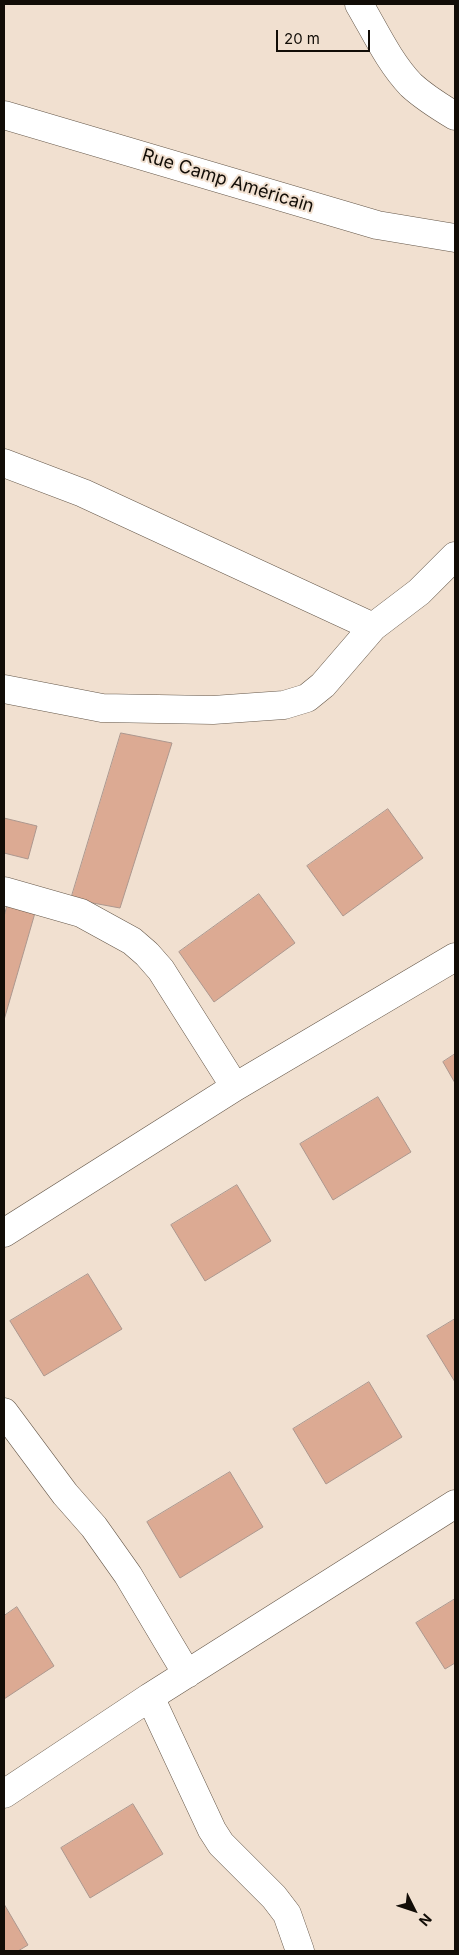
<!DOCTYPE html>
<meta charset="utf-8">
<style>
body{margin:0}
#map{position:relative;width:459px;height:1955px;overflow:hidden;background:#f1e0d0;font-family:Inter,sans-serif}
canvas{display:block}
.frame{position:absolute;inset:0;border:5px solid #120d07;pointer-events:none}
.north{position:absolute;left:389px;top:1885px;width:50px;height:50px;-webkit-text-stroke:4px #f1e0d0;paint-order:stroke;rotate:131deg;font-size:14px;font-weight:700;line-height:20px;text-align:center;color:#120d07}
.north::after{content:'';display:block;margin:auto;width:18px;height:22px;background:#120d07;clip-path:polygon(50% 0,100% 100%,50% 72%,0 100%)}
.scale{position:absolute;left:276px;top:30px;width:94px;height:22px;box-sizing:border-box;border:2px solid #120d07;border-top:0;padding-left:6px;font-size:15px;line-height:18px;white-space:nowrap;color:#120d07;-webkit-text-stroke:4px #f1e0d0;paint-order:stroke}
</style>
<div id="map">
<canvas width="459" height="1955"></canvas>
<div class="frame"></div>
<div class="north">N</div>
<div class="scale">20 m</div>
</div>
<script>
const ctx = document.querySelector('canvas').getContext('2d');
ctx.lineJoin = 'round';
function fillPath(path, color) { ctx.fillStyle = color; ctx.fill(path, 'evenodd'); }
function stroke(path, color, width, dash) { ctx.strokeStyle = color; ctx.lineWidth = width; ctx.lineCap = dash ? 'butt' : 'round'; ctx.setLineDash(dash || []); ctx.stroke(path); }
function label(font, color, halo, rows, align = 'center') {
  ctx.font = font + ' Inter,sans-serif'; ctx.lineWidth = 4; ctx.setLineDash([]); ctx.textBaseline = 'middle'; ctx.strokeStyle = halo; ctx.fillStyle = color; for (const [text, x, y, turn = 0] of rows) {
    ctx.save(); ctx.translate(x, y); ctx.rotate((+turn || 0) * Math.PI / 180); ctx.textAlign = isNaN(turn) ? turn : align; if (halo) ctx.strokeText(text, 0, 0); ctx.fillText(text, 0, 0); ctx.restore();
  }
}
const building = new Path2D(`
 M121 733 172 743 120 908 71 899Z
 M388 809 423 858 343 916 307 866Z
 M4 818 37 826 28 859 4 853Z
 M259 894 295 943 214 1002 179 952Z
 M9 899 37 906 4 1020V917Z
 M455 1054V1083L443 1062Z
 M378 1097 411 1152 333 1200 300 1144Z
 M237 1185 271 1241 205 1281 171 1225Z
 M88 1274 122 1329 44 1376 10 1321Z
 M455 1319V1382L427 1336Z
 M369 1382 402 1437 326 1484 293 1429Z
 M230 1472 263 1527 180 1578 147 1522Z
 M455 1599V1663L445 1669 416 1623Z
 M17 1607 54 1666 4 1699V1616Z
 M133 1804 163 1854 90 1898 61 1848Z
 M4 1904 28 1945 18 1951H4Z`);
fillPath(building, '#dcaa93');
stroke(building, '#ac978e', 1);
const street = new Path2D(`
 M359 4C375 31 389 62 411 85 424 97 440 107 455 116
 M4 115 377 225 455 238
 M4 463 83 493 373 627
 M4 689 102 708 213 710 284 705 307 698 323 685 373 627 419 592 455 556
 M4 891 81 913 132 941 147 954 161 970 235 1087
 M4 1233 235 1087 455 957
 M4 1412 65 1494 94 1527 128 1575 187 1674
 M150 1697 212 1830 221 1844 274 1897 287 1914 300 1951
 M4 1794 150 1697 455 1504`);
stroke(street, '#655749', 29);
stroke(street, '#fff', 28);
label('18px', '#120d07', '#f1e0d0', [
 ["Rue Camp Américain",228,181,17]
]);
</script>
